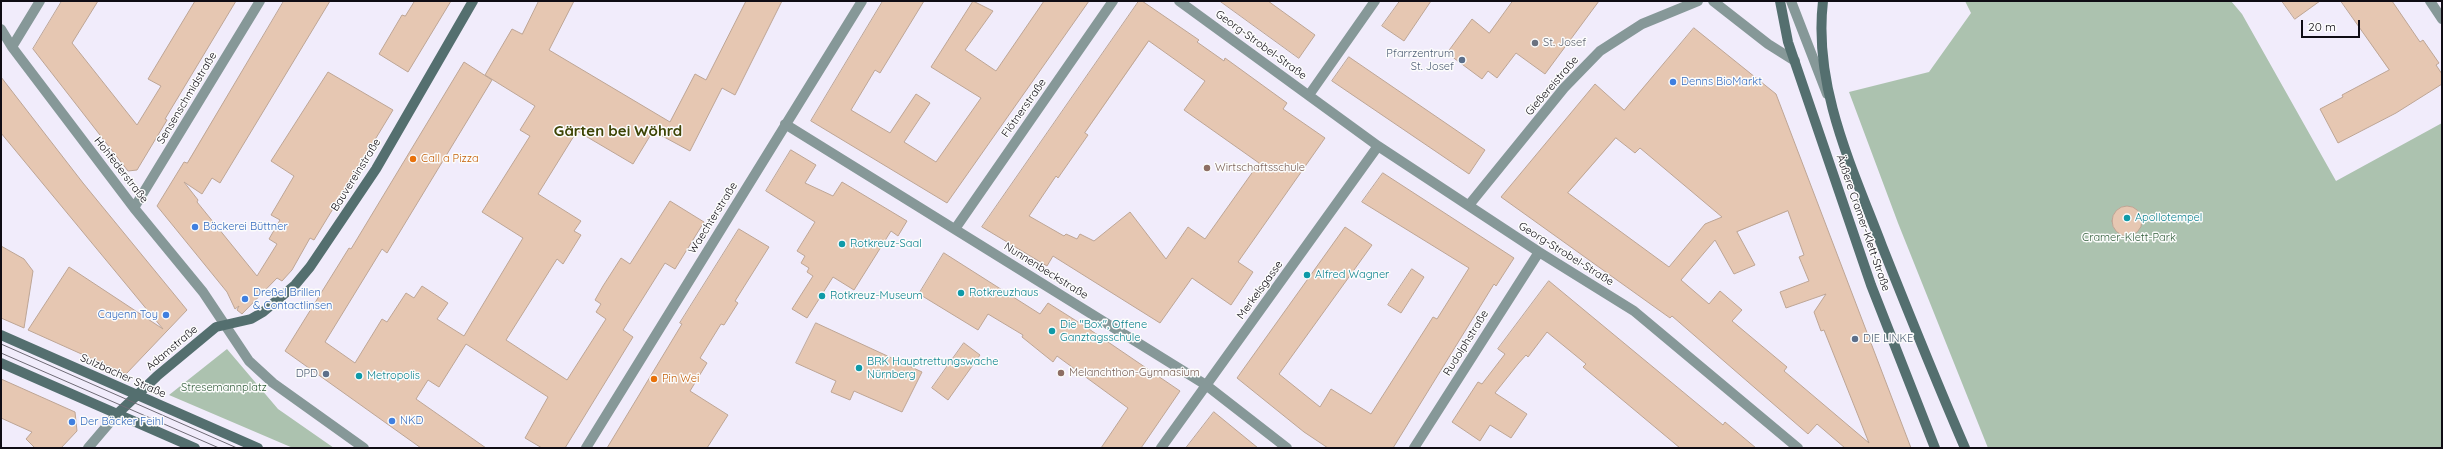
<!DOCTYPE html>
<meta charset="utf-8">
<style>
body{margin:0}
#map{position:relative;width:2443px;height:449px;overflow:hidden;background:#f1ecfb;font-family:Quicksand,sans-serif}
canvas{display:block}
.frame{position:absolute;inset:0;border:2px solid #0f0c14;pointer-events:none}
.scale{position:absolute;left:2301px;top:20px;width:59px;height:18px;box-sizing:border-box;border:2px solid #0f0c14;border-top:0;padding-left:5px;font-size:12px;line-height:14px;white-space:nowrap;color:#0f0c14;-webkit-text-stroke:3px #fcfcfc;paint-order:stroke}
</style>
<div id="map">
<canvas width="2443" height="449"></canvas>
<div class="frame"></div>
<div class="scale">20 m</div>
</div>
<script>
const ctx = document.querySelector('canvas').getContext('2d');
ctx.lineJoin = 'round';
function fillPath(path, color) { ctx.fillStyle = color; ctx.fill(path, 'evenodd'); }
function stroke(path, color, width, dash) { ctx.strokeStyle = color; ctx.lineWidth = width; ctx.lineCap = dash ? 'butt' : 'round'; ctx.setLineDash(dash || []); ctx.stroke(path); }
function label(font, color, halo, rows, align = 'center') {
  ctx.font = font + ' Quicksand,sans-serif'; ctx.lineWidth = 3; ctx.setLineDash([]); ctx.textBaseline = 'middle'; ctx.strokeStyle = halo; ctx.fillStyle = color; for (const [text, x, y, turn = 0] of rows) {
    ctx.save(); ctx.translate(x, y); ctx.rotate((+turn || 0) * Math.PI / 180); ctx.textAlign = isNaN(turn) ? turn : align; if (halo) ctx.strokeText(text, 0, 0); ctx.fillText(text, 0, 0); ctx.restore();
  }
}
fillPath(new Path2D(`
 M1965 1H2231L2242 14 2336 181 2442 123V448H1988L1898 223 1849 92 1929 72 1971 13Z
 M227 349 278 409 334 448H293L169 395Z`), '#acc2af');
const building = new Path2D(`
 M62 1H98L72 43 137 125 161 86 148 79 195 1H236L165 119 167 120 137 170 128 171 33 49Z
 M284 1H330L220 183 212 178 202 194 184 182 198 200 197 202 257 276 277 244 269 239 280 220 271 215 294 176 271 161 328 72 393 110 314 240 310 238 292 270 282 281 277 278 242 314 237 310 239 306 235 309 227 292 157 206 184 162 187 163Z
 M415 1H451L408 72 379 54 402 15 405 16Z
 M539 1H574L549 50 670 122 695 74 706 80 746 1H782L735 95 722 88 690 151 653 131 633 164 577 131 538 194 581 221 574 231 581 235 563 264 557 259 506 340 567 380 606 319 596 312 601 304 595 300 603 286 621 258 630 264 670 201 704 222 675 269 665 263 623 330 633 337 565 448H542L525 438 548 397 466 344 439 387 428 380 416 399 486 448H421L285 351 349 248 351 249 464 62 492 80 387 253 382 249 325 342 355 363 382 319 387 322 406 293 414 298 422 286 448 303 437 319 464 336 523 238 482 212 530 136 520 130 535 106 485 75 512 29 522 34Z
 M883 1H924L880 73 875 70 851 110 890 133 916 94 930 103 904 142 936 162 981 98 931 67 973 1 993 11 965 50 996 71 1044 1H1089L947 203 811 121Z
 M1139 1H1142L1199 40 1197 42 1224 61 1225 58 1287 103 1283 109 1325 138 1238 262 1253 272 1231 305 1192 278 1160 323 1053 256 1047 266 982 227ZM1149 41 1205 81 1184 110 1259 163 1205 239 1188 227 1166 259 1130 212 1094 241 1080 234 1077 239 1066 234 1064 236 1029 216 1056 176 1058 178 1088 135 1085 133Z
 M1220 1H1268L1315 35 1299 58Z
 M1400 1H1431L1404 41 1382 26Z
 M1513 1H1599L1545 74 1516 53 1497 78 1488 71 1482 79 1447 53 1472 19 1489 33Z
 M2282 1H2320L2295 19Z
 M2341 1H2392L2420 42 2423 40 2439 63 2436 65 2442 74V84L2396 113 2338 143 2320 109 2343 97 2342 95 2389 70Z
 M1694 28 1776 94 1911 448H1845L1817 424 1808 434 1672 316 1670 318 1501 197 1595 84 1624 110ZM1616 138 1635 153 1640 148 1722 217 1705 224 1669 267 1568 193ZM1788 211 1804 255 1799 257 1809 281 1780 292 1786 308 1826 294 1814 312 1821 331 1824 330 1869 443 1784 371 1787 367 1732 321 1742 310 1720 291 1709 304 1681 280 1715 240 1734 274 1755 265 1737 232Z
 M1349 57 1485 150 1469 174 1332 81Z
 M1 77 83 183 187 310 126 374 28 330 69 267 163 329 1 133Z
 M791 150 816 165 805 183 833 196 842 182 907 221 898 236 891 231 854 290 833 277 807 318 792 309 813 276 807 272 809 268 801 263 805 256 797 251 815 222 766 191Z
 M1383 173 1514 258 1496 286 1494 284 1393 448H1328L1304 432 1237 378 1345 227 1372 245 1279 374 1320 407 1331 389 1371 414 1433 317 1437 319 1469 268 1362 202Z
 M2112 221a15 15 0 1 1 30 0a15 15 0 1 1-30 0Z
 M739 229 769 247 735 301 738 303 724 325 721 324 700 358 707 363 690 391 728 415 707 448H607L682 324 680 323Z
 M1 246 24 259 33 271 24 328 1 318Z
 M944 253 1040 314 1048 303 1086 327 1180 391 1141 448H1101L1128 408 1057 356 1053 362 1022 337 1023 335 988 314 978 330 919 294Z
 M1412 269 1424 277 1401 313 1388 305Z
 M1549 281 1723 425 1725 422 1756 448H1680L1583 367 1586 364 1547 332 1528 357 1526 355 1518 364 1495 393 1527 414 1511 438 1490 425 1480 441 1452 422 1478 382 1482 384 1505 354 1498 349Z
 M816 323 922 372 902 412 854 391 850 400 831 392 836 381 796 363Z
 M964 343 980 355 948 400 932 388Z
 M1 379 75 412 77 431 61 448H35L26 439 32 432 1 418Z
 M1214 412 1258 448H1186Z`);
fillPath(building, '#e6c7b2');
stroke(building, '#bda595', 1);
stroke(new Path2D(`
 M1179 1 1378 146 1539 252 1634 311 1798 448
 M1713 1 1768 44 1795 61
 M1791 1 1827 94
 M2430 1 2442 19
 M1 29 12 47 134 208 203 292 249 361 273 383 364 448
 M12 47 40 1
 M1309 95 1375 1
 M785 124 1206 385 1287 448
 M1469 205 1564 88 1600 51 1642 24 1698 1
 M134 208 260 1
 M955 229 1113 1
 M88 448 117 414
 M586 448 862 1
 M1161 448 1378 146
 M1414 448 1539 252`), '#869898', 10);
stroke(new Path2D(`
 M1780 1 1788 42 1871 285 1935 448
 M1823 1C1813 87 1852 167 1882 246 1909 314 1936 381 1965 448
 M1 335 258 448
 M1 363 195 448
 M117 414 157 376 216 327 251 319 263 312 295 285 310 267 376 169 473 1`), '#546f6f', 10);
stroke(new Path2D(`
 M1 344 237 448
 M1 353 219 448`), '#6f6b76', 1);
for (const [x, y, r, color] of [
 [1535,43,4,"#6b7280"],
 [1462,60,4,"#5c6f8a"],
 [1673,82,4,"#3f7fe0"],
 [413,159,4,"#e8710a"],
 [1207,168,4,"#8d6e63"],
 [2127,218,4,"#0f9aa8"],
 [195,227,4,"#3f7fe0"],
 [842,244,4,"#0f9aa8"],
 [1307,275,4,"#0f9aa8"],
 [961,293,4,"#0f9aa8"],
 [822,296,4,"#0f9aa8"],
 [245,299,4,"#3f7fe0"],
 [166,315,4,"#3f7fe0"],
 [1052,331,4,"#0f9aa8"],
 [1855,339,4,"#5c6f8a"],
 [859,368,4,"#0f9aa8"],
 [1061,373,4,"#8d6e63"],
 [326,374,4,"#5c6f8a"],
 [359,376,4,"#0f9aa8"],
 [654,379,4,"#e8710a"],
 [392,421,4,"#3f7fe0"],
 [72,422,4,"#3f7fe0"]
]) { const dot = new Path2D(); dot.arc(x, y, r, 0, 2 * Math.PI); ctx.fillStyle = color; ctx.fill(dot); stroke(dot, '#fcfcfc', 1.5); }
label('11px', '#5b616d', '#fcfcfc', [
 ["St. Josef",1543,43]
], 'left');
label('11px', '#0f0c14', '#fcfcfc', [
 ["Georg-Strobel-Straße",1261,45,36],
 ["Gießereistraße",1552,86,-49],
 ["Sensenschmidstraße",187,98,-59],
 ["Flötnerstraße",1024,108,-55],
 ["Hohfederstraße",121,170,52],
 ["Bauvereinstraße",356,175,-58],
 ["Waechterstraße",713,218,-58],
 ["Äußere Cramer-Klett-Straße",1863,223,71],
 ["Georg-Strobel-Straße",1566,254,32],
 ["Nunnenbeckstraße",1046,271,32],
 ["Merkelsgasse",1260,290,-54],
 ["Rudolphstraße",1466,343,-58],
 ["Adamstraße",172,348,-40],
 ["Sulzbacher Straße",123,376,24]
]);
label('11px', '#4e5e75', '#fcfcfc', [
 ["Pfarrzentrum",1454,54],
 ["St. Josef",1454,67],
 ["DIE LINKE",1863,339,"left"],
 ["DPD",318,374]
], 'right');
label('11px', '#366cbe', '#fcfcfc', [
 ["Denns BioMarkt",1681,82],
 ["Bäckerei Büttner",203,227],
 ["Dreßel Brillen",253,293],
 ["& Contactlinsen",253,306],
 ["Cayenn Toy",158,315,"right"],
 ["NKD",400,421],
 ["Der Bäcker Feihl",80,422]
], 'left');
label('11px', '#c56008', '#fcfcfc', [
 ["Call a Pizza",421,159],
 ["Pin Wei",662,379]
], 'left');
label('11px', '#785e54', '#fcfcfc', [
 ["Wirtschaftsschule",1215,168],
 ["Melanchthon-Gymnasium",1069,373]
], 'left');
label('11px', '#0d838f', '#fcfcfc', [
 ["Apollotempel",2135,218],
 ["Rotkreuz-Saal",850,244],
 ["Alfred Wagner",1315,275],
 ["Rotkreuzhaus",969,293],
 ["Rotkreuz-Museum",830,296],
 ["Die \"Box\", Offene",1060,325],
 ["Ganztagsschule",1060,338],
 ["BRK Hauptrettungswache",867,362],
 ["Nürnberg",867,375],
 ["Metropolis",367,376]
], 'left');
label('11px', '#315d3a', '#fcfcfc', [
 ["Cramer-Klett-Park",2129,238],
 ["Stresemannplatz",224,388]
]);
label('bold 15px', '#3d4405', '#fcfcfc', [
 ["Gärten bei Wöhrd",618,131]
]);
</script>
